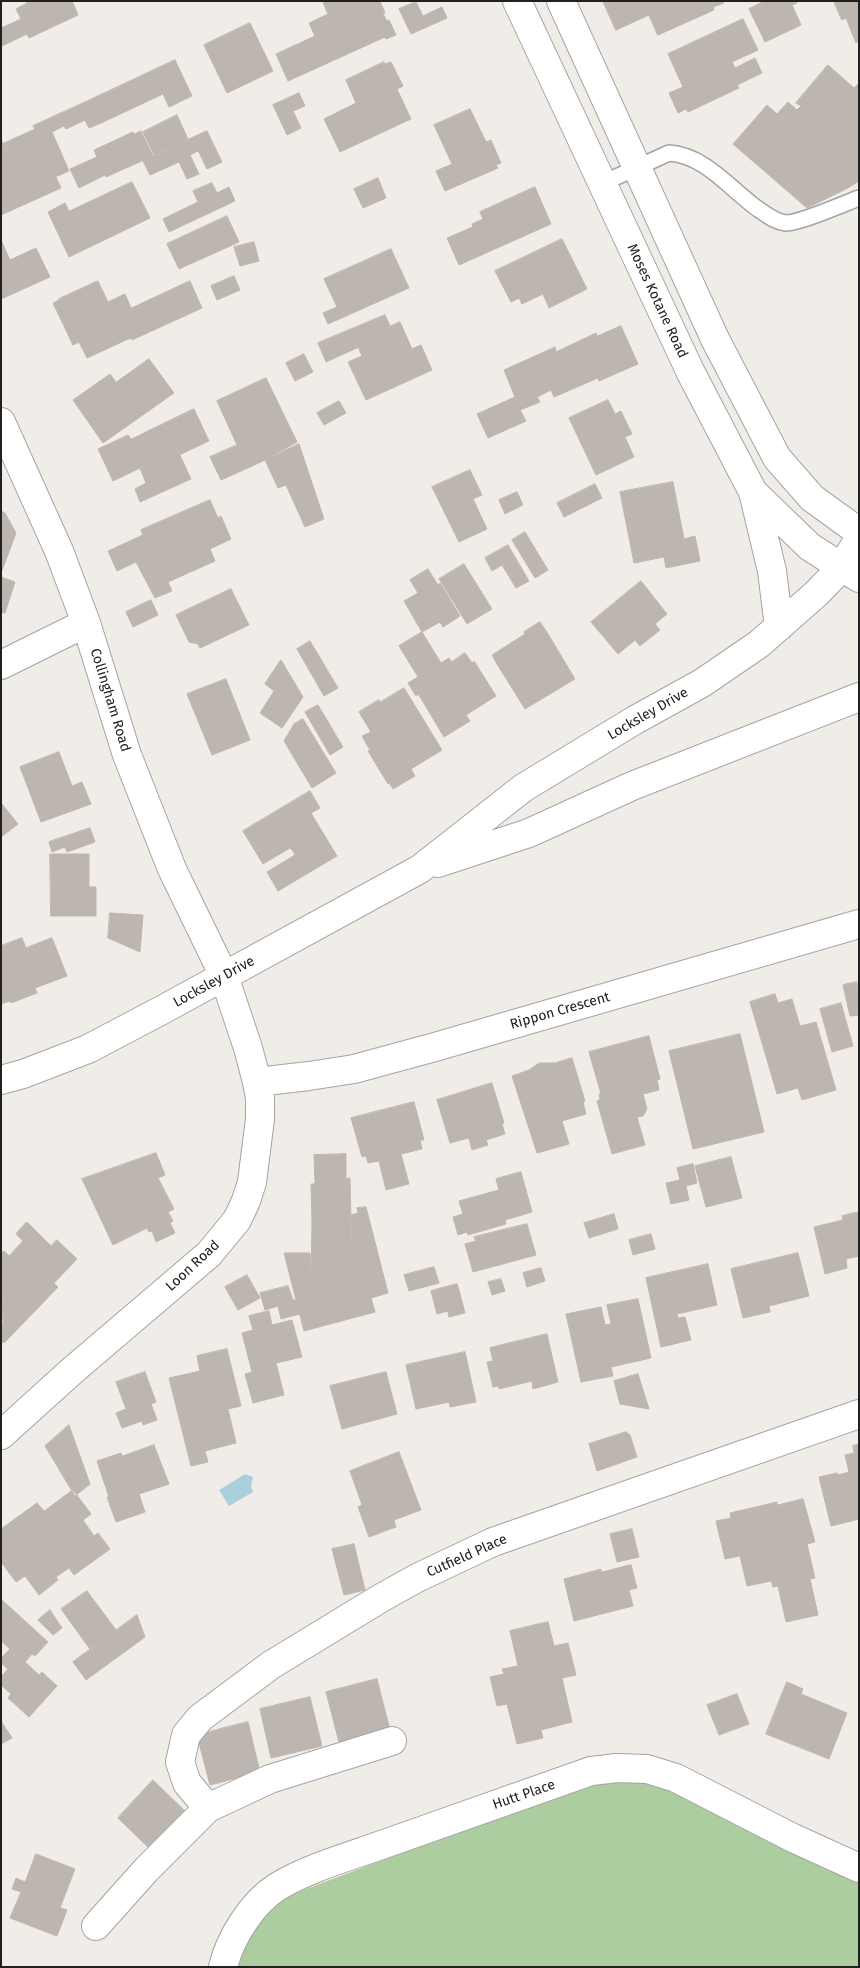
<!DOCTYPE html>
<style>
body{margin:0}
#map{position:relative;width:860px;height:1968px;overflow:hidden;background:#f0ede8;font-family:"Fira Sans",sans-serif}
canvas{display:block}
.frame{position:absolute;inset:0;border:2px solid #202020;pointer-events:none}
</style>
<div id="map">
<canvas width="860" height="1968"></canvas>
<div class="frame"></div>
</div>
<script>
const ctx = document.querySelector('canvas').getContext('2d');
ctx.lineJoin = 'round';
function fillPath(path, color) { ctx.fillStyle = color; ctx.fill(path, 'evenodd'); }
function stroke(path, color, width, dash) { ctx.strokeStyle = color; ctx.lineWidth = width; ctx.lineCap = dash ? 'butt' : 'round'; ctx.setLineDash(dash || []); ctx.stroke(path); }
function label(font, color, halo, rows, align = 'center') {
  ctx.font = font + ' "Fira Sans",sans-serif'; ctx.lineWidth = 4.5; ctx.setLineDash([]); ctx.textBaseline = 'middle'; ctx.strokeStyle = halo; ctx.fillStyle = color; for (const [text, x, y, turn = 0] of rows) {
    ctx.save(); ctx.translate(x, y); ctx.rotate((+turn || 0) * Math.PI / 180); ctx.textAlign = isNaN(turn) ? turn : align; if (halo) ctx.strokeText(text, 0, 0); ctx.fillText(text, 0, 0); ctx.restore();
  }
}
fillPath(new Path2D(`
 M608 1781 651 1783 681 1793 859 1878V1967H233L264 1905 557 1794Z`), '#accd9f');
fillPath(new Path2D(`
 M245 1474 253 1477 251 1486 253 1492 229 1506 219 1490Z`), '#abcfdb');
const building = new Path2D(`
 M26 1H72L78 15 29 38 27 34 2 46 1 28 21 19 16 9 27 3Z
 M380 1 385 13 383 14 387 21 389 20 396 35 386 39 385 37 288 81 276 54 315 36 309 23 328 14 323 2Z
 M603 1H643L649 15 616 30Z
 M643 1H723L724 3 713 7 714 10 658 35Z
 M765 1H796L797 3 792 5 801 25 765 42 749 9Z
 M834 1H859V41L856 43 846 18 842 20Z
 M416 2 423 16 442 7 447 18 411 34 399 9Z
 M743 19 758 50 732 62 735 68 755 58 762 73 737 85 739 88 688 112 686 109 678 113 669 93 683 87 668 54Z
 M250 23 273 71 227 93 204 45Z
 M175 60 192 96 169 107 163 94 101 123 90 100Z
 M384 62 385 64 391 62 403 86 397 89 411 119 340 152 324 119 356 103 346 80Z
 M828 65 854 88 859 83V181L846 189 807 208 733 144 767 105 777 114 788 102 797 110 801 106 796 103Z
 M299 93 305 106 293 111 301 128 287 135 273 105Z
 M90 100 101 123 89 128 85 120 66 129 64 126 52 132 69 171 55 177 52 169 23 183 4 143 35 129 33 126Z
 M470 109 486 142 491 140 501 163 496 165 498 168 445 191 436 171 452 164 434 125Z
 M177 115 188 139 154 155 143 132Z
 M141 131 153 156 106 177 105 175 79 188 70 169 97 157 94 150 133 132 134 134Z
 M207 131 222 162 207 169 192 138Z
 M192 138 198 151 190 155 199 174 187 179 179 162 150 175 143 161Z
 M1 139 23 183 52 169 61 188 1 215Z
 M378 178 386 198 363 208 354 189Z
 M132 182 150 218 69 257 48 212 65 203 69 211Z
 M212 183 217 193 229 187 235 201 169 232 163 219 198 202 193 191Z
 M535 187 551 224 459 265 447 238 473 227 472 224 483 219 480 212Z
 M227 216 239 242 179 269 167 244Z
 M562 239 587 289 549 308 543 294 522 304 519 298 511 302 495 271Z
 M1 240 10 260 36 248 50 277 1 299Z
 M254 242 259 261 240 266 234 247Z
 M391 249 409 288 328 324 323 313 337 307 324 279Z
 M234 276 240 290 217 300 211 286Z
 M98 281 126 340 87 358 79 342 73 345 53 303 59 300V299Z
 M190 281 202 308 132 340 131 338 126 340 108 302 125 294 131 308Z
 M385 315 390 326 356 342 359 347 326 362 318 343Z
 M400 322 412 349 421 345 432 370 366 400 348 362 362 356 356 342Z
 M621 326 638 364 599 381 598 378 554 397 551 390 537 397 540 402 520 410 526 421 488 438 477 414 515 397 504 370 555 347 556 352 596 333 597 336Z
 M304 354 313 372 295 381 286 363Z
 M149 359 174 393 103 443 73 400 110 374 116 382Z
 M266 378 297 442 261 462 251 439 237 445 217 401Z
 M608 400 615 414 621 411 632 434 625 437 634 457 596 475 569 418Z
 M339 401 346 413 324 425 317 413Z
 M194 409 209 441 179 455 165 423Z
 M165 423 191 479 140 502 135 489 146 483 140 468 113 481 98 449 128 435 131 439Z
 M251 439 261 462 221 480 210 457Z
 M299 444 324 519 305 527 286 485 278 488 265 460Z
 M470 470 482 495 473 499 487 529 459 542 432 487Z
 M673 482 684 539 695 536 700 561 666 568 664 557 634 563 620 492Z
 M595 484 602 498 564 517 557 503Z
 M517 492 523 505 505 514 499 500Z
 M210 500 218 518 221 516 231 539 210 549 215 561 168 582 172 591 155 598 136 562 117 571 108 551 143 535 141 530Z
 M1 511 5 513 16 533 1 573Z
 M525 532 548 570 535 578 512 540Z
 M508 545 529 581 516 588 502 565 492 571 485 558Z
 M464 564 492 609 467 624 439 579Z
 M428 569 438 585 440 583 460 616 443 627 440 622 422 632 404 601 418 593 410 580Z
 M1 577 15 582 5 613 1 612Z
 M641 581 667 614 655 624 660 630 640 646 635 640 618 654 591 622Z
 M231 589 249 625 200 648 198 644 189 642 176 615Z
 M151 600 158 615 133 627 126 612Z
 M540 622 548 634 497 664 492 655 525 634 524 632Z
 M422 632 441 663 449 658 458 671 416 696 408 683 418 677 399 646Z
 M548 634 575 679 525 709 497 664Z
 M310 641 338 688 324 696 297 649Z
 M465 653 472 663 474 661 496 696 466 715 470 721 444 737 419 695 458 671 452 662Z
 M281 660 303 697 282 728 260 713 274 691 265 684Z
 M226 679 250 740 212 755 187 694Z
 M404 688 442 750 411 769 415 776 393 789 389 783 388 784 368 751 370 750 366 743 387 730 391 736 398 732 381 702Z
 M379 700 398 732 391 736 387 730 366 743 362 736 371 732 359 712Z
 M318 705 343 747 330 755 305 712Z
 M303 719 336 773 312 788 284 741 294 724Z
 M59 752 72 786 82 782 91 804 41 822 20 767Z
 M310 791 320 808 311 813 323 833 293 851 290 848 263 864 243 831Z
 M2 804 18 824 1 837V805Z
 M90 828 95 842 67 852 65 847 52 852 49 842Z
 M323 833 337 856 278 891 267 872 295 855 293 851Z
 M50 854H89V887H96V916H51Z
 M110 913 143 915 140 952 108 938Z
 M22 938 26 948 1 958V946Z
 M52 938 67 976 35 988 37 993 11 1003 1 979V958Z
 M1 979 10 1001 1 1004Z
 M857 982 859 1015 850 1016 843 985Z
 M775 994 778 1003 792 999 800 1026 816 1022 836 1090 802 1100 798 1088 777 1094 750 1002Z
 M841 1003 853 1046 832 1052 820 1009Z
 M740 1034 764 1132 693 1149 669 1051Z
 M649 1036 660 1079 657 1080 659 1090 643 1094 647 1109 643 1116 637 1117 645 1145 612 1154 597 1101 600 1100 599 1094H601L589 1052Z
 M572 1058 585 1101 583 1102 586 1114 562 1121 569 1144 537 1153 512 1076 529 1070 539 1063H555Z
 M492 1083 504 1123 502 1124 505 1134 486 1140 488 1145 472 1150 469 1138 450 1143 437 1100Z
 M414 1102 424 1140H420L422 1149 401 1154 409 1184 386 1190 379 1161 368 1163 366 1156 362 1157 351 1118Z
 M156 1153 165 1175 158 1178 174 1209 168 1212 173 1221 170 1223 175 1233 156 1242 152 1231 149 1232 147 1228 113 1245 82 1179Z
 M346 1154V1179L350 1178 351 1220 312 1221 311 1184H315L314 1155Z
 M731 1157 742 1198 706 1207 695 1166Z
 M693 1164 697 1183 686 1186 689 1200 671 1204 666 1183 680 1180 677 1168Z
 M521 1172 532 1212 505 1220 506 1224 468 1235 467 1232 458 1235 453 1217 463 1214 459 1201 499 1190 496 1179Z
 M366 1207 388 1293 371 1298 375 1312 304 1331 284 1253H310L311 1281 352 1280 350 1215 358 1213 357 1208Z
 M859 1212V1256L846 1259 847 1268 825 1274 814 1227 843 1220 842 1216Z
 M614 1214 618 1229 589 1238 584 1223Z
 M351 1220 352 1280 311 1281 312 1221Z
 M27 1222 54 1249 48 1255 53 1260 45 1270 50 1275 48 1278 58 1287 36 1310 26 1300 3 1325 1 1253 4 1251 9 1256 23 1241 16 1234Z
 M527 1224 536 1255 473 1272 465 1244 476 1241 474 1237Z
 M651 1234 655 1249 633 1255 629 1240Z
 M57 1240 77 1259 54 1283 48 1278 50 1275 45 1270 53 1260 48 1255 54 1249 51 1246Z
 M798 1253 809 1296 769 1306 770 1312 743 1318 731 1269Z
 M708 1264 717 1305 677 1314 678 1318 685 1317 691 1340 661 1347 646 1278Z
 M434 1267 439 1283 409 1291 404 1275Z
 M541 1268 545 1281 527 1287 523 1273Z
 M247 1275 260 1298 238 1310 225 1287Z
 M501 1279 505 1291 492 1295 488 1282Z
 M457 1284 459 1290 444 1295 448 1311 437 1314 431 1291Z
 M288 1286 293 1300H296L300 1314 281 1319 278 1306 265 1310 260 1293Z
 M459 1290 465 1313 449 1317 444 1295Z
 M638 1299 651 1358 611 1367 613 1376 581 1382 566 1314 601 1307 605 1325 611 1324 607 1305Z
 M26 1300 36 1310 4 1343 1 1341V1324L3 1325Z
 M269 1311 272 1325 292 1320 302 1357 276 1363 284 1395 253 1403 245 1374 252 1372 242 1333 253 1330 249 1316Z
 M547 1334 558 1382 533 1389 532 1381 499 1389V1386L493 1387 487 1362 493 1361 490 1348Z
 M227 1349 241 1406 228 1409 236 1443 205 1451 208 1462 191 1466 169 1378 200 1371 197 1356Z
 M465 1352 476 1402 450 1407 449 1402 416 1409 406 1365Z
 M145 1372 156 1402 151 1404 157 1420 143 1425 142 1421 122 1428 116 1413 126 1409 116 1382Z
 M386 1372 397 1414 342 1429 330 1386Z
 M638 1374 649 1409 620 1404 614 1381Z
 M69 1425 90 1484 75 1496 45 1446Z
 M626 1432 630 1435 637 1457 597 1471 589 1444Z
 M859 1444V1519L831 1526 819 1477 837 1473 838 1475 849 1472 845 1455 854 1453 853 1446Z
 M154 1445 169 1484 139 1494 145 1512 116 1522 107 1497H109L97 1461 121 1453 122 1456Z
 M399 1452 421 1510 394 1520 396 1527 369 1537 358 1507 362 1505 350 1471Z
 M73 1490 91 1514 83 1520 94 1536 98 1533 110 1549 74 1575 69 1568 56 1577 58 1580 39 1595 25 1576 16 1582 1 1562V1529L37 1503 44 1511Z
 M803 1499 815 1542 807 1544 815 1578 810 1579 818 1615 786 1622 778 1586 773 1587 764 1551 725 1559 716 1521 731 1518 730 1513 777 1502V1505Z
 M632 1529 639 1557 617 1562 610 1534Z
 M354 1544 365 1590 344 1595 332 1549Z
 M764 1551 771 1581 747 1586 740 1556Z
 M631 1565 637 1588 629 1590 633 1606 574 1621 564 1579 601 1569V1572Z
 M87 1591 116 1630 90 1649 61 1609Z
 M2 1600 48 1642 35 1656 32 1654 25 1662 39 1675 42 1672 57 1686 29 1717 8 1698 11 1694 1 1685V1677L8 1669 1 1663V1658L10 1649 1 1641Z
 M50 1610 62 1628 53 1635 38 1620Z
 M137 1615 145 1637 86 1680 73 1662Z
 M548 1622 554 1646 568 1643 576 1675 562 1678 572 1722 541 1730 543 1738 517 1744 507 1704 497 1706 490 1677 504 1674 502 1669 518 1666 510 1631Z
 M377 1679 390 1730 339 1742 326 1692Z
 M787 1682 803 1689 801 1694 847 1713 829 1759 766 1734Z
 M737 1694 749 1724 719 1735 707 1705Z
 M310 1697 322 1746 271 1758 260 1709Z
 M1 1721 12 1738 1 1744Z
 M248 1722 260 1772 210 1785 197 1735Z
 M153 1780 190 1816 154 1853 118 1818Z
 M36 1854 75 1869 60 1908 67 1910 57 1936 10 1918 21 1892 12 1889 16 1878 25 1882Z`);
fillPath(building, '#bdb6b0');
stroke(building, '#c1b5ab', 1);
const service = new Path2D(`
 M603 183 669 153C705 155 731 190 758 209 767 215 775 222 786 223 800 223 843 204 859 198`);
const minor = new Path2D(`
 M1 422 59 551 86 623 127 755 172 869 224 976 248 1048 257 1082 260 1098V1119L252 1182 246 1201 237 1220 209 1254 73 1370 1 1435
 M1 665 86 623
 M257 1082 309 1076 354 1069 435 1047 859 924
 M208 1808 187 1783 180 1762 186 1735 200 1718 271 1665 381 1598 417 1578 493 1542 859 1414
 M96 1926 146 1870 208 1808 270 1779 392 1741
 M223 1967C230 1938 252 1903 277 1887 307 1868 354 1855 387 1843 455 1819 523 1795 591 1771L617 1768 647 1769 676 1778 793 1838 859 1868`);
const tertiary = new Path2D(`
 M517 1 691 373 753 492 810 547 859 578
 M561 1 715 339 777 458 812 498 859 532
 M753 492 772 571 779 627
 M438 863 529 833 632 786 859 697
 M1 1080 23 1074 88 1049 162 1010 420 869 523 788 635 720 702 683 759 644 817 593 841 568 859 539`);
stroke(service, '#a4a4a4', 18);
stroke(minor, '#a4a4a4', 30);
stroke(tertiary, '#a4a4a4', 30);
stroke(service, '#fff', 15);
stroke(minor, '#fff', 28);
stroke(tertiary, '#fff', 28);
label('14px', '#202020', '#fff', [
 ["Moses Kotane Road",657,301,65],
 ["Collingham Road",110,700,73],
 ["Locksley Drive",648,714,-30],
 ["Locksley Drive",214,982,-29],
 ["Rippon Crescent",560,1011,-16],
 ["Loon Road",193,1266,-43],
 ["Cutfield Place",467,1556,-24],
 ["Hutt Place",524,1795,-19]
]);
</script>
